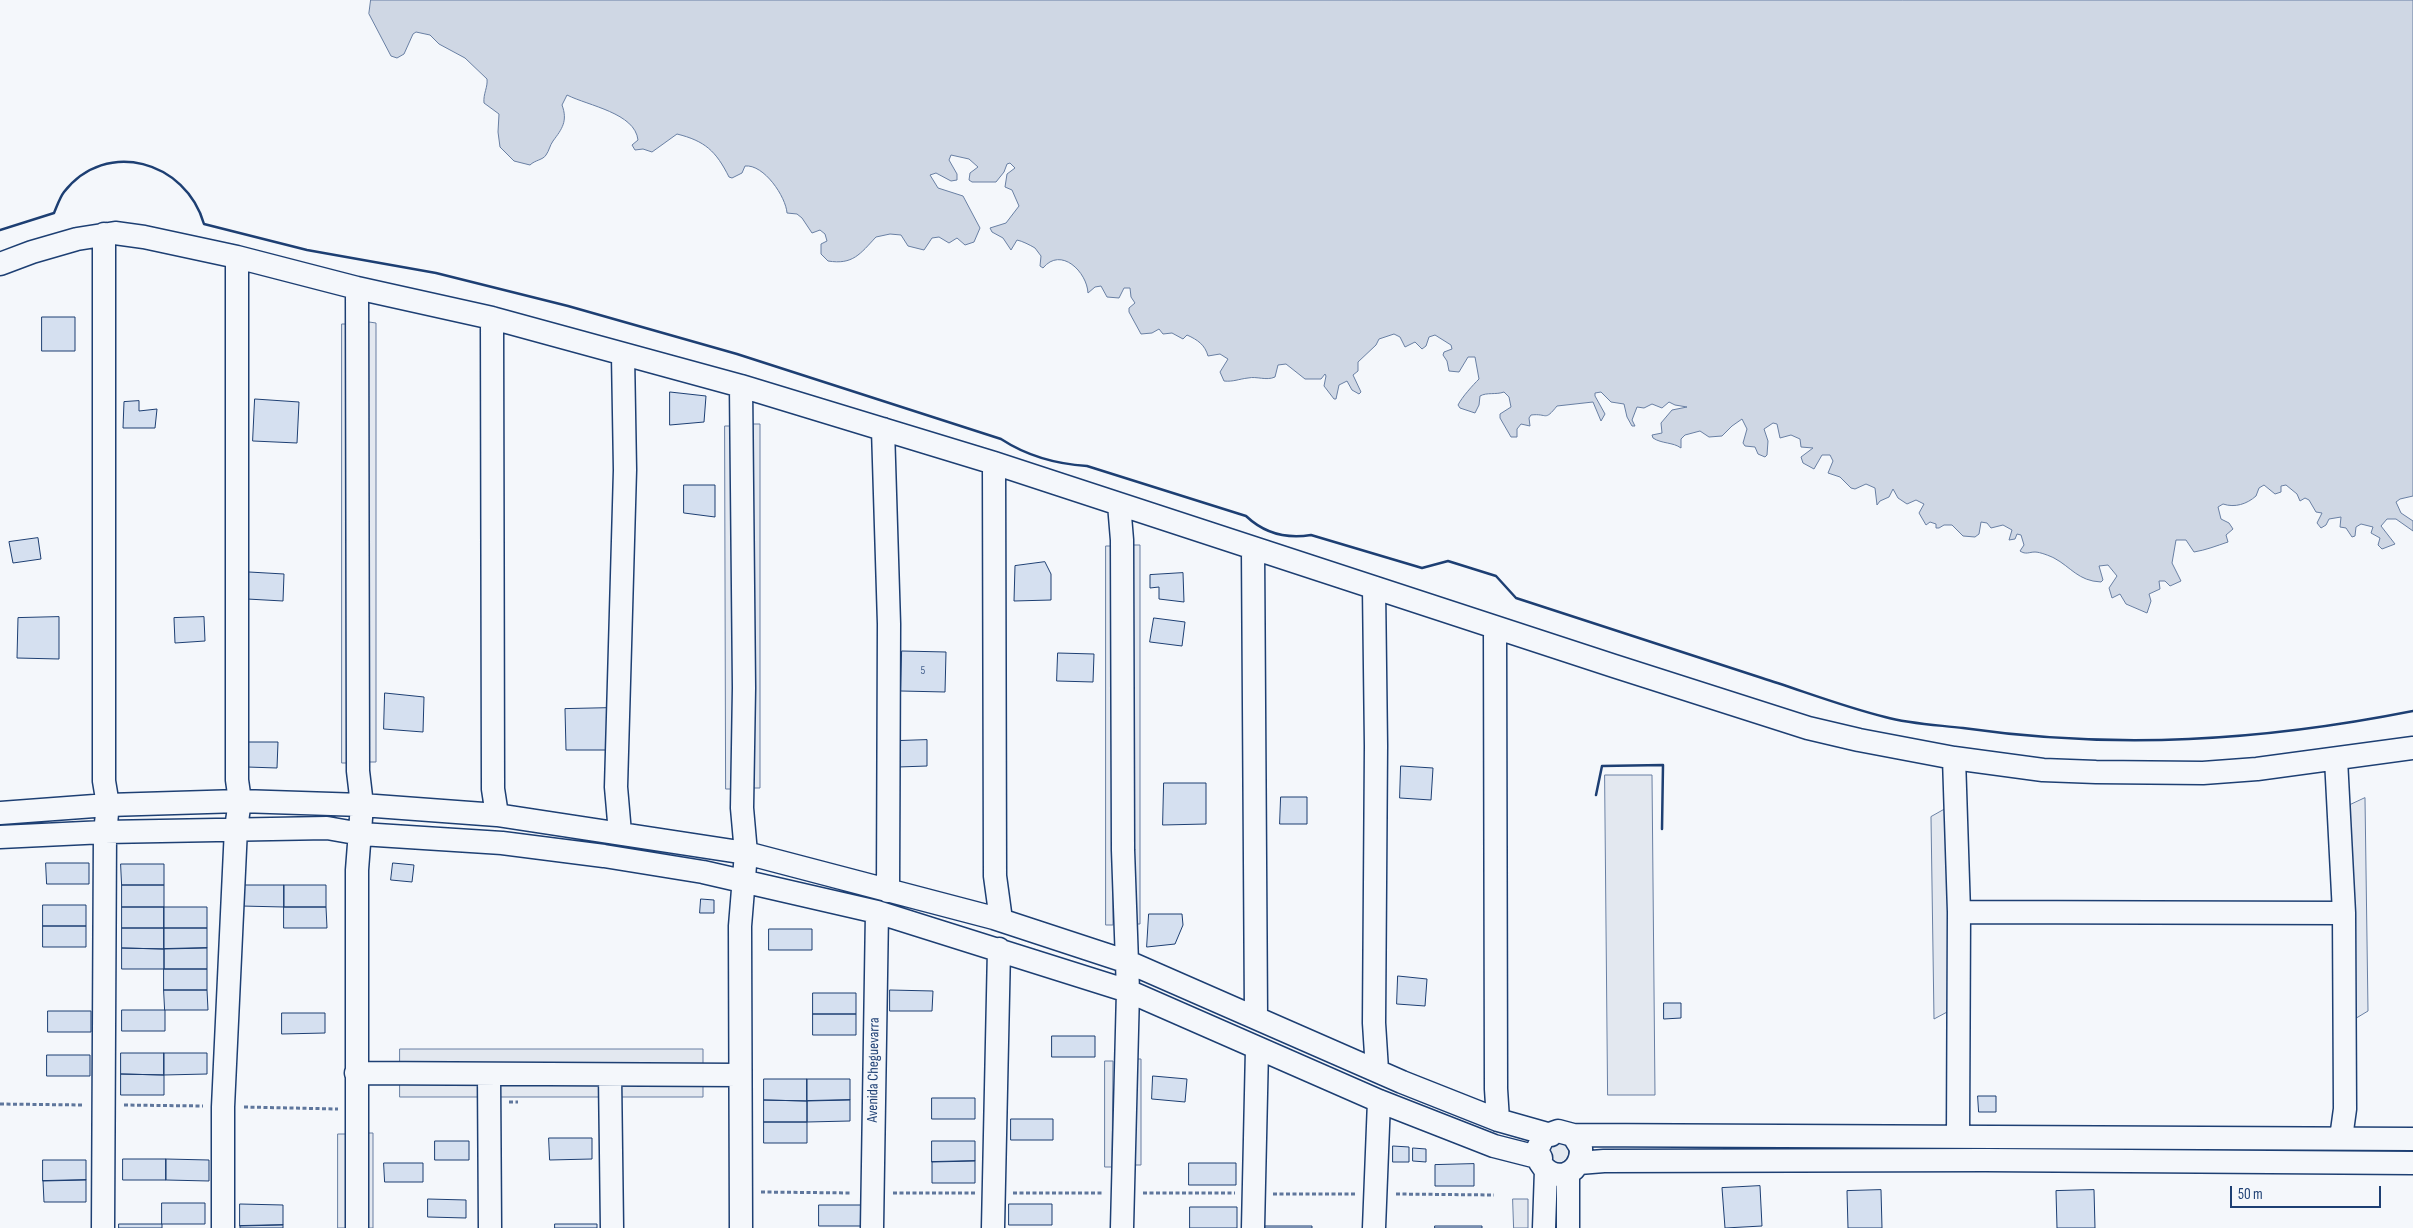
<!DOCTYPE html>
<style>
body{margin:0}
#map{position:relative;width:2413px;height:1228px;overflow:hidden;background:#f4f7fb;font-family:"Sofia Sans Condensed",sans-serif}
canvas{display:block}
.scale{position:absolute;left:2230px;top:1186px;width:151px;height:22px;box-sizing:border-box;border:2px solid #1d3f73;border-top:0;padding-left:6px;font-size:15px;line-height:18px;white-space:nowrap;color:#1d3f73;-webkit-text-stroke:4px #f4f7fb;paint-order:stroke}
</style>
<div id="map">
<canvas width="2413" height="1228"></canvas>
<div class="scale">50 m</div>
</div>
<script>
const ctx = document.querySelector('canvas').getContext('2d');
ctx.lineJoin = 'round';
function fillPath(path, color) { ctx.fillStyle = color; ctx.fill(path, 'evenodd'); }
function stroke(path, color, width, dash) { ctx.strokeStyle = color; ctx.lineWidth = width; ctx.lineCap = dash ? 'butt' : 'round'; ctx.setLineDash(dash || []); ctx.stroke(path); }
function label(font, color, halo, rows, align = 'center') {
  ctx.font = font + ' "Sofia Sans Condensed",sans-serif'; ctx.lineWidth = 4; ctx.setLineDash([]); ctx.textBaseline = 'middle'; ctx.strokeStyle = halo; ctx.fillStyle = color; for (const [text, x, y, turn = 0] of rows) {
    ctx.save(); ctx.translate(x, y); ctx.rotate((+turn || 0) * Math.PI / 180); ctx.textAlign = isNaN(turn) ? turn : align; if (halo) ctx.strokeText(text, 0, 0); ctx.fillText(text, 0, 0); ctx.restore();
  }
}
const green = new Path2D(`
 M1549 1153a10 10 0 1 1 20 0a10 10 0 1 1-20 0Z`);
fillPath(green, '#e3e9f0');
stroke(green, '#687fa3', 1);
const parking = new Path2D(`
 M369 322 376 323V762H369Z
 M342 324H349V763H342Z
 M753 424H760V788H753Z
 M725 426H733V789H726Z
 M1133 545H1140V924H1133Z
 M1106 546H1113V925H1106Z
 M1605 775H1652L1655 1095H1608Z
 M2365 798 2368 1011 2353 1020 2350 805Z
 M1947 808 1949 1011 1934 1019 1931 817Z
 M400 1049H703V1097H400Z
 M1134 1059H1141V1165H1133Z
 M1105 1061H1113L1112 1167H1105Z
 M366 1133H373V1228H366Z
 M338 1134H346V1228H338Z
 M1513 1199H1528V1228H1514Z`);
fillPath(parking, '#e3e8f0');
stroke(parking, '#687fa3', 1);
const water = new Path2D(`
 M371 0H2413V496L2400 499 2396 502 2401 513 2413 521V531L2396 519H2387L2381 526 2395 544 2382 549 2378 545 2380 538 2371 533 2373 527 2361 524 2356 527 2355 536 2352 537 2346 528 2340 527 2341 517 2329 519 2326 525 2321 528 2317 523 2322 513 2316 512 2309 500 2305 498 2300 501 2297 494 2286 485 2281 486V492L2275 494 2264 485 2259 488 2256 496C2247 504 2235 508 2223 504L2218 507 2221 519 2229 523 2233 529 2226 535 2228 542C2216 546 2206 550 2194 552L2186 540H2176L2172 563 2181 581 2170 586 2165 581H2159L2160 589 2149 594 2151 601 2147 613 2126 604 2120 594 2112 598 2109 588 2117 576 2108 565 2099 566 2103 580 2101 582C2078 581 2071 567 2054 558 2050 556 2040 552 2035 552 2029 552 2026 555 2020 551L2024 545 2021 535 2017 534 2015 539 2009 540 2012 530 2003 525 1991 528 1987 523 1981 522 1979 534 1975 537 1963 536 1952 525H1944L1939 528H1936V524L1930 522 1926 525 1919 513 1924 504 1916 500 1907 504 1898 498 1893 489 1889 497 1880 501 1877 505 1875 488 1866 484 1855 489 1851 488 1840 477 1828 473 1833 461 1830 455H1822L1814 469 1803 463 1801 457 1813 448 1801 447 1800 439 1791 435 1780 438 1777 424 1773 423 1764 429 1768 441 1767 455 1765 457 1758 454 1755 447 1745 446 1743 443 1747 429 1742 419 1732 426 1722 436 1709 437 1700 431 1685 435 1681 439V448C1673 442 1662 444 1653 438L1652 435 1662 433 1661 423 1672 410 1687 407 1675 405 1669 402 1662 408 1652 404 1644 408 1637 407 1632 420 1635 426H1632L1627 417 1624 404 1611 402 1601 392 1595 393V396L1605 414 1601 421 1593 402 1557 406C1544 422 1548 413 1531 415L1529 418 1530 426 1521 424 1517 429V437H1511L1500 418V414L1511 407 1509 397 1504 392C1496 395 1487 392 1480 396L1479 405 1475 413 1460 408 1458 405C1462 397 1473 385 1479 379L1475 357H1468L1459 372 1449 371 1447 361 1443 355 1444 352 1452 349 1451 345 1435 335 1429 337 1426 346 1422 349 1415 342 1405 347 1400 337 1394 334 1379 339 1376 345 1358 362V371L1353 375 1361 392 1359 394 1352 390 1347 381 1339 385 1336 399H1334L1324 386 1326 376 1325 374 1321 379H1305L1286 364 1278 365 1275 377C1266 381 1257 376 1248 378 1239 379 1233 382 1224 381L1220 372 1228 359 1220 354 1208 356C1205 345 1198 340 1187 335L1183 339 1172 333 1163 334 1159 329 1152 333 1141 334 1129 312V308L1135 303 1131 297 1130 288H1124L1119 298 1107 297 1101 286 1095 287 1088 293C1087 272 1061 246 1043 268L1040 266 1041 256 1035 248C1030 245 1022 241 1017 240L1011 250 1003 238 992 232 990 228 1006 223 1019 206 1012 190 1005 187 1007 174 1015 168 1010 163 1007 164 1004 172 996 182H972L969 180 970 173 978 167 969 159 951 155 949 160 957 174V180L951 181 936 173 930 175 938 188 963 196 980 228 974 242 965 245 957 238 949 243 939 237 932 238 924 250 908 246 901 235 890 234 876 237C860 254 853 265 828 261L821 254V244L827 241 825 234 820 230 812 233 802 218 797 214 787 213C786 197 764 164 745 166L742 173 732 178 729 177C716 151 705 141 677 134L652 152 643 149 635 150 632 145 638 140C635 113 589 106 567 95L562 105C568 121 562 129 553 141 550 145 549 151 546 155 543 160 535 160 530 165L514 161 500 147 498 132 499 114 484 103C483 94 488 87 487 79L465 58 439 44 430 35 416 32 413 34 404 54 397 58 391 56 369 14Z`);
fillPath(water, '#cfd7e4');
stroke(water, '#687fa3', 1);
const building = new Path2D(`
 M42 317H75V351H42Z
 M670 392 706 396 704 422 670 425Z
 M255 399 299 402 297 443 253 441Z
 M139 401V411L157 409 155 428H123L124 402Z
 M684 485H715V517L684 513Z
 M38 538 41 559 13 563 9 542Z
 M1045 562 1051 574V600L1014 601 1015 566Z
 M249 572 284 574 283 601 247 599Z
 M1183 573 1184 602 1159 599V587L1150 588V575Z
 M59 617V659L17 658 18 618Z
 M204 617 205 641 175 643 174 618Z
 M1154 618 1185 622 1182 646 1150 642Z
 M902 651 946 652 945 692 901 691Z
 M1058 653 1094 654 1093 682 1057 681Z
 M385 693 424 697 423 732 384 729Z
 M612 708 611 750H566L565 709Z
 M927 740V766L898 767 897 741Z
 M247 742H278L277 768 247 767Z
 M1401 766 1433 768 1431 800 1400 798Z
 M1164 783H1206V824L1163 825Z
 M1281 797H1307V824H1280Z
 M46 863H89V884H47Z
 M393 863 414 865 412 882 391 880Z
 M121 864H164V885H122Z
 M122 885H164V907H122Z
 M241 885H284V907L241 906Z
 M284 885H326V907H284Z
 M701 899 714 900V913H700Z
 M43 905H86V926H43Z
 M122 907H164V928H122Z
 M164 907H207V928H164Z
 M284 907H326L327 928H284Z
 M1149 914H1182L1183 925 1175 944 1147 947Z
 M43 926H86V947H43Z
 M122 928H164V949L122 948Z
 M164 928H207V948L164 949Z
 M769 929H812V950H769Z
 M122 948 164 949V969H122Z
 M207 948V969H164V949Z
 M164 969H207V990H164Z
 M1398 976 1427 979 1425 1006 1397 1004Z
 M164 990H207L208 1010H165Z
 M890 990 933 991 932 1011H890Z
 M813 993H856V1014H813Z
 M1664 1003H1681V1018L1664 1019Z
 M122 1010H165V1031H122Z
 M48 1011H91V1032H48Z
 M282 1013H325V1033L282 1034Z
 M813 1014H856V1035H813Z
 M1052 1036H1095V1057H1052Z
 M121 1053H164V1075L121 1074Z
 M164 1053H207V1074L164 1075Z
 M47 1055H90V1076H47Z
 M121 1074 164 1075V1095H121Z
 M1153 1076 1187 1079 1185 1102 1152 1099Z
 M764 1079H807V1101L764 1100Z
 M807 1079H850V1100L807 1101Z
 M1978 1096H1996V1112H1979Z
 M932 1098H975V1119H932Z
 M764 1100 807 1101V1122H764Z
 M850 1100V1121L807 1122V1101Z
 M1011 1119H1053V1140H1011Z
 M764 1122H807V1143H764Z
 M549 1138H592V1159L550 1160Z
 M435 1141H469V1160H435Z
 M932 1141H975V1161L932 1162Z
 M1393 1146 1409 1147V1162H1393Z
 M1413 1148 1426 1149V1162L1413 1161Z
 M123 1159H166V1180H123Z
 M166 1159 209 1160V1181L166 1180Z
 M43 1160H86V1180L43 1181Z
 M975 1161V1183H932V1162Z
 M384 1163H423V1182H385Z
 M1189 1163H1236V1185H1189Z
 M1474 1164V1186H1435V1165Z
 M86 1180V1202H44L43 1181Z
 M1760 1186 1762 1226 1725 1228 1722 1188Z
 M1881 1190 1882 1228H1848L1847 1191Z
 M2094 1190 2095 1228H2057L2056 1191Z
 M428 1199 466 1200V1218L428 1217Z
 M162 1203H205V1224H162Z
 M240 1204 283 1205V1225L240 1226Z
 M1009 1204H1052V1225H1009Z
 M819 1205H861L862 1226H819Z
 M1190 1207H1237V1228H1190Z
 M119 1224H162V1228H119Z
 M555 1224H597V1228H555Z
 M283 1225V1228H240V1226Z
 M1265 1226H1312V1228H1265Z
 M1435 1226H1482V1228H1435Z`);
fillPath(building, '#d5e0f0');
stroke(building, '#1d3f73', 1);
const minor = new Path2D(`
 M0 264 32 252 77 239 115 233 144 237 237 257 357 288 492 318 741 386 994 463 1614 666 1808 728 1859 740 1954 758 2043 770 2096 772 2203 773 2257 769 2413 748
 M492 318 493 789 497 815
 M883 429 889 624 888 891
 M994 463 995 876 1001 920
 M1119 504 1122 540 1123 850 1128 991 1122 1228
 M1253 549 1256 1016
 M1374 588 1376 746 1374 1023 1377 1070
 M1495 627 1496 1089 1498 1120
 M1954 758 1959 912 1958 1136
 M2336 759 2344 913 2345 1109 2341 1138
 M0 813 108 805 240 801 362 805 497 815 746 853 994 918 1128 962 1402 1082 1498 1120 1551 1135
 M620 833 616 787 625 470 623 355
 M0 837 105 832 327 828 361 834 502 843 604 856 703 872 877 912 1128 991 1379 1101 1494 1146 1541 1158
 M1959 912 2344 913
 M356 1073 740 1075
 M489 1075 490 1228
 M610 1075 612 1228
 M1558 1131 1573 1135 1581 1148C1582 1178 1549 1185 1538 1158H1541L1537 1150 1544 1136Z
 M1573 1135 2413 1139
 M1579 1163 1604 1161 1985 1160 2413 1163
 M103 1228 105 832 108 805 104 781V234
 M223 1228V1107L236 828 240 801 237 780V257
 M357 1228V870L362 805 358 771 357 288
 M741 1228 740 926 746 853 742 808 744 688 741 386
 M872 1228 877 912
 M993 1228 999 949
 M1253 1228 1257 1049
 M1374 1228 1379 1101
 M1544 1228 1546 1170
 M1568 1228V1173`);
stroke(minor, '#1d3f73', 25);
stroke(new Path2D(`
 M509 1102H518
 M0 1104 83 1105
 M124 1105 203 1106
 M244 1107 338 1109
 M761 1192 852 1193
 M893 1193H975
 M1013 1193H1102
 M1143 1193H1235
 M1273 1194H1355
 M1396 1194 1494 1195`), '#5e769c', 3, [4, 2.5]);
stroke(minor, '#f4f7fb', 22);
stroke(new Path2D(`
 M0 230 54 213C57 206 60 197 64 192 106 138 186 161 204 224L307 250 436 273 568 306 737 354 1001 439C1027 456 1056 464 1087 466L1246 516C1264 533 1287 539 1311 535L1422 568 1448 561 1496 576 1516 598C1598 625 1680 651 1762 678 1803 691 1844 707 1885 717 1910 724 1938 725 1963 728 2116 750 2262 741 2413 711
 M1596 795 1602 766 1663 765 1662 829`), '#1d3f73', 2.5);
label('12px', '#4b6792', null, [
 ["5",923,671]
]);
label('15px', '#1d3f73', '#f4f7fb', [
 ["Avenida Cheguevarra",874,1070,-89]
]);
</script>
